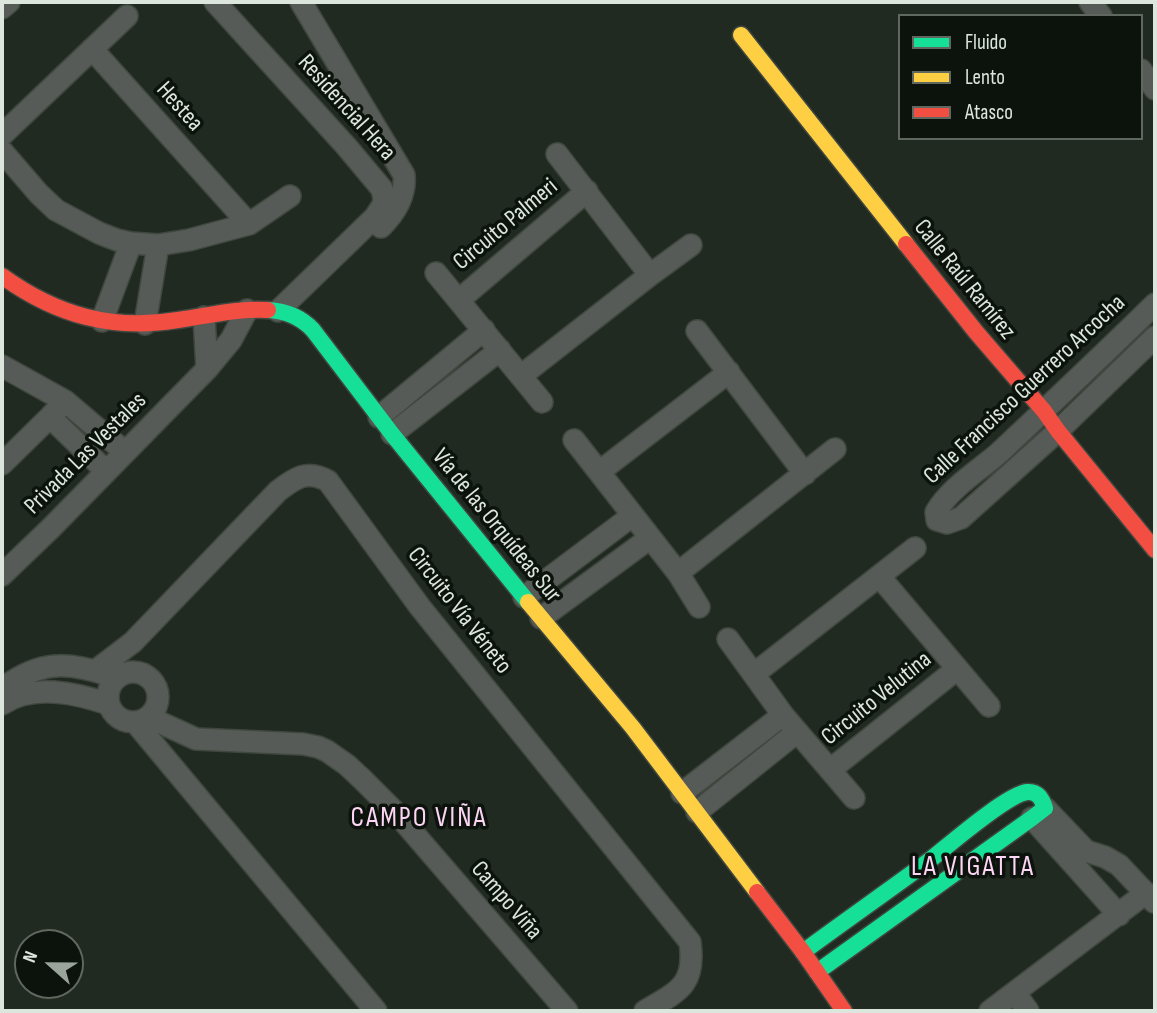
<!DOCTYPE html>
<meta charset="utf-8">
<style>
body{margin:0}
#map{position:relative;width:1157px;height:1013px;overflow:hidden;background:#202a20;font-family:"Sofia Sans Condensed",sans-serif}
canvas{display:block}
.frame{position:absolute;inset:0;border:4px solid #dce6dc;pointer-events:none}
.legend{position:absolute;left:898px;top:14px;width:245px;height:126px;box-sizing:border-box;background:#0c130c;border:2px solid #5f675f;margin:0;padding:9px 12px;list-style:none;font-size:21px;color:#dce6dc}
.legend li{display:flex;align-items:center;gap:14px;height:35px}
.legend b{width:35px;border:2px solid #5f675f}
.north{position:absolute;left:14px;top:929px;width:70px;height:70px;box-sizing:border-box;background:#0c130c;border:2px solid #5f675f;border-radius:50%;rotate:291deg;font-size:19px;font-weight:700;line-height:28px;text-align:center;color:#dce6dc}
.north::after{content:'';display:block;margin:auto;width:24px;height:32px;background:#9aa49a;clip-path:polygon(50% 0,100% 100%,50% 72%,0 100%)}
</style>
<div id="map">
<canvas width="1157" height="1013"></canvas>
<div class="frame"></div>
<ul class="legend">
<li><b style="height:9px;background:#16e098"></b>Fluido</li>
<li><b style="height:9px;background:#ffcf43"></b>Lento</li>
<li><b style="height:9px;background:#f24e42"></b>Atasco</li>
</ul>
<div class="north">N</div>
</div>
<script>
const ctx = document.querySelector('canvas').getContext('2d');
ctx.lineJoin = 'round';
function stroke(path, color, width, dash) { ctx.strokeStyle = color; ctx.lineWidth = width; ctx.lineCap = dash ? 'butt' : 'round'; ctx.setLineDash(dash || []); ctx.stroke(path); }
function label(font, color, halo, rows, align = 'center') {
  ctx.font = font + ' "Sofia Sans Condensed",sans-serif'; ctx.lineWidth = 7; ctx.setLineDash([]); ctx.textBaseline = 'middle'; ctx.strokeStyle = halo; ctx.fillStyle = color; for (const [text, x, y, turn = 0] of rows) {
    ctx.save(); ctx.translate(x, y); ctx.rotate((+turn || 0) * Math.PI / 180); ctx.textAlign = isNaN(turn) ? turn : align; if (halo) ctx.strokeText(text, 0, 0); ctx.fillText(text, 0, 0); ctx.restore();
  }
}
const street = new Path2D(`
 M215 2 346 146 377 183 382 189 384 199 383 205 375 217 278 311
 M301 2 404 175C406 195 395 213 381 227
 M1090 2 1101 16
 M2 8 9 2
 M92 49 249 224
 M1141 70 1155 89
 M2 135 127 16
 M2 151 39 194 56 210 99 233 117 240 131 243 158 245 189 240 249 224 290 196
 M557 154 650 275
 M436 273 542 402
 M459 300 587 191
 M1155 304C1104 354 1051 404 999 453 978 471 950 488 936 512L937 520 947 523 961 518 1058 431 1155 337
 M204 317 207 369
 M102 321 131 243
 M145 324 158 245
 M697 331 805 474
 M2 366 65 401 125 452
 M522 375 650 275 691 245
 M50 417 106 471
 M379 417 484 330
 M392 434 500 350
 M574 440 678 573 699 607
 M2 464 50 417 65 401
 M599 472 729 372
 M678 573 835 449
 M2 575 51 528 207 369 231 340 247 310
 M879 576 989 706
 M524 597 632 516
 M541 618 650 538
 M728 639 783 715 854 798
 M95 671 133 642 278 491C295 478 307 469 328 481L420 607 690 942C696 985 679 991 645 1011
 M108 697a25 25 0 1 1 50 0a25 25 0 1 1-50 0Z
 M754 674 915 548
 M2 689C38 661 66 661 108 675
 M2 704C33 683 76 693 108 704
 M148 717 196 739 303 744 318 747 327 751 347 765 362 779 398 815 567 1011
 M135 722 376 1011
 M830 770 957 669
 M682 793 783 715
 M1045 808 1086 851 1105 857 1119 865 1154 902
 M697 812 797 732
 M1032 818 1119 915
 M1015 993 1028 1011
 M990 1011 1146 893`);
const fast = new Path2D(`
 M268 310C286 311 301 317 313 330L392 434 528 602
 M803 952C845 921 888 891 930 860 949 845 1006 795 1027 792 1038 791 1042 799 1045 808L1032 818 817 972`);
const slow = new Path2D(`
 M741 35 906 244
 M528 602 633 728 757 892`);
const jam = new Path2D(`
 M906 244 976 332 1044 411 1058 431 1155 550
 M2 276C56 315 112 331 178 320 208 316 238 308 268 310
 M757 892 803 952 844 1011`);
stroke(street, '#3f473f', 24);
stroke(fast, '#3f473f', 19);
stroke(slow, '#3f473f', 19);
stroke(jam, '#3f473f', 19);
stroke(street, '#575b57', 21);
stroke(fast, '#16e098', 16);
stroke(slow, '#ffcf43', 16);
stroke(jam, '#f24e42', 16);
label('24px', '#dce6dc', '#0c130c', [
 ["Hestea",179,107,48],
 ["Residencial Hera",346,108,48],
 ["Circuito Palmeri",506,225,-40],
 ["Calle Raúl Ramírez",964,280,51],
 ["Calle Francisco Guerrero Arcocha",1025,390,-43],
 ["Privada Las Vestales",86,454,-45],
 ["Vía de las Orquídeas Sur",496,526,51],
 ["Circuito Vía Véneto",459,611,52],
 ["Circuito Velutina",877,699,-39],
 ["Campo Viña",506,901,49]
]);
ctx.letterSpacing = '2px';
label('28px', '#fed6f5', '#0c130c', [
 ["CAMPO VIÑA",419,819],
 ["LA VIGATTA",973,868]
]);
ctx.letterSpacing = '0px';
</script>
